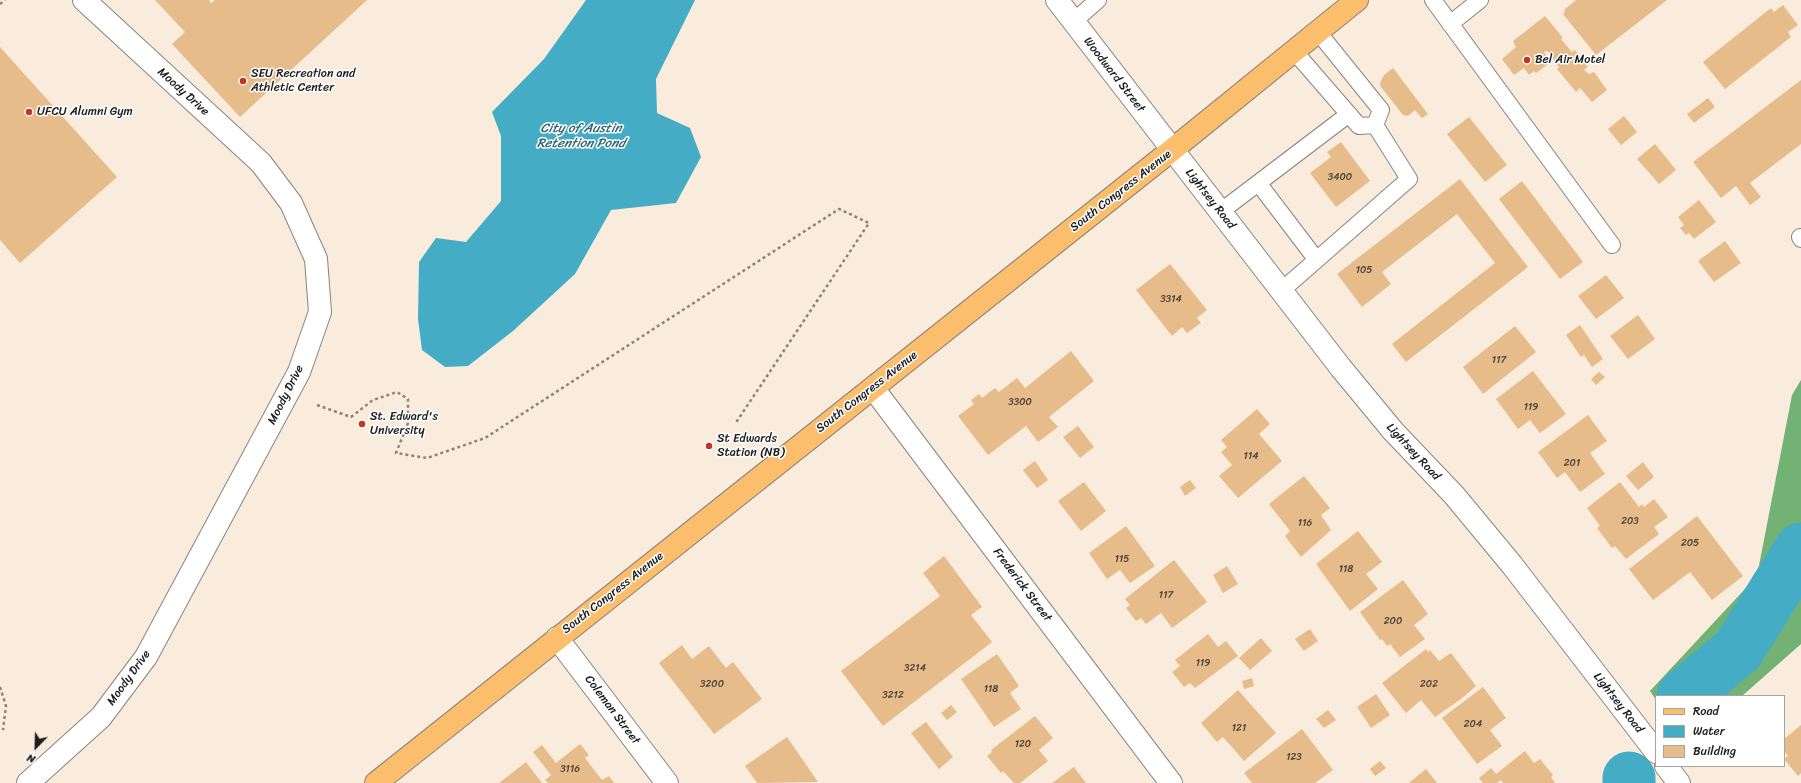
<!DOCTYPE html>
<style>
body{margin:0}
#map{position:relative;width:1801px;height:783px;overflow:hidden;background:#faecdd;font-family:Sriracha,sans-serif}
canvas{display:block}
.legend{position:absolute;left:1655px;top:695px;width:130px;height:72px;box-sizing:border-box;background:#fff;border:1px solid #a4a4a4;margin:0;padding:5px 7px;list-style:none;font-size:12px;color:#1c1c1c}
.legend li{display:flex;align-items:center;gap:8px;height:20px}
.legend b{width:20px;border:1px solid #a4a4a4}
.north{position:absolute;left:16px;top:727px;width:40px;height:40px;-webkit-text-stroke:3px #fff;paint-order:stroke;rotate:203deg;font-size:11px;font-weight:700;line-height:16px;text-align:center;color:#1c1c1c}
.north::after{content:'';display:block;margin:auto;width:14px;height:18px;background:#1c1c1c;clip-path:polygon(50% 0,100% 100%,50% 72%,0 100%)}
</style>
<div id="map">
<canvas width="1801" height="783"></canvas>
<ul class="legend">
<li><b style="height:5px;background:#fabe6d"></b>Road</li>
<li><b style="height:11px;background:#44acc4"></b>Water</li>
<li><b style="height:11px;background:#e5bc8a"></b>Building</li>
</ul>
<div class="north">N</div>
</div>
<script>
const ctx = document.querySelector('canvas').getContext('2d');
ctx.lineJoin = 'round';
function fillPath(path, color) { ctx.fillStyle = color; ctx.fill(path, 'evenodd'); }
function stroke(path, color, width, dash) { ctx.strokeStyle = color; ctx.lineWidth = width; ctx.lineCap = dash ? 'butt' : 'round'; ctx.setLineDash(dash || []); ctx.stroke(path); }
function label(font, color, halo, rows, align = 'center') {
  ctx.font = font + ' Sriracha,sans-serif'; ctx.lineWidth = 3; ctx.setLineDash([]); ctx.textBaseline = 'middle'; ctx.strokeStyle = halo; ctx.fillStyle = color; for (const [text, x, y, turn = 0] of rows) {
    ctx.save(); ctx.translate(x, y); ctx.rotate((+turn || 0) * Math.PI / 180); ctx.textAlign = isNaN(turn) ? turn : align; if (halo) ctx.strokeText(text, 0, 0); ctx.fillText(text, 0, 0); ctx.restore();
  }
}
fillPath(new Path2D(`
 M1801 380V644L1742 696H1656V700L1650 691 1757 576 1792 395Z
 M1628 770 1639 783H1623Z`), '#72b274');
fillPath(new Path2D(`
 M586 0H695L656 79 657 113 690 128 701 157 676 203 611 210 575 274 513 331 468 366 445 367 422 350 418 319 419 262 436 238 466 242 501 201V136L492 112 544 59Z`), '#44acc4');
stroke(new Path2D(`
 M1683 696 1738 650 1801 549
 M1629 778V783`), '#44acc4', 53);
fillPath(new Path2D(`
 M155 0H209L211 3 215 0H367L240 117 172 44 185 32Z
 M1576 0H1667L1596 55 1563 14 1565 12 1564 10Z
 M1783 5 1798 25 1788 32 1791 37 1725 89 1703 62 1771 8 1774 12Z
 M1545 16 1563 38 1561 39 1572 52 1575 50 1588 67 1584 70 1589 74 1594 72 1607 90 1592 102 1580 88 1576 92 1557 69 1559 67 1547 51 1544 52 1551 62 1536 73 1534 71 1529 75 1524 68 1514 75 1502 59 1516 47 1513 41Z
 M0 47 117 177 20 263 0 240Z
 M1393 68 1428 114 1422 118 1415 110 1408 116 1403 115 1381 87 1380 83 1384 75Z
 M1801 80V144L1750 183 1761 197 1750 205 1736 186 1721 198 1693 162Z
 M1708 98 1715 107 1694 123 1687 114Z
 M1624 116 1637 132 1621 145 1608 129Z
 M1469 117 1507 165 1485 182 1447 134Z
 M1341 142 1370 181 1336 207 1310 173 1331 157 1327 152Z
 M1655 144 1676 170 1659 184 1637 159Z
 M1460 179 1528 267 1406 362 1392 344 1495 263 1457 214 1382 272 1391 284 1362 307 1337 274Z
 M1522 181 1583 262 1560 279 1499 199Z
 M1699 200 1716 222 1694 239 1689 233 1686 235 1680 228 1684 225 1678 217Z
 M1725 241 1741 263 1714 282 1698 261Z
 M1170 264 1207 310 1197 318 1201 323 1187 333 1182 327 1172 336 1136 290Z
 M1606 275 1624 298 1596 319 1578 296Z
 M1638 315 1655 339 1628 359 1610 336Z
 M1580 325 1603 359 1592 367 1584 355 1581 357 1566 335Z
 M1515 326 1536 352 1483 394 1463 367Z
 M1071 351 1094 381 1049 417 1058 427 1038 442 1026 426 988 455 958 416 974 404 971 400 979 394 982 398 995 388 999 392 1017 378 1025 388Z
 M1533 371 1566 414 1540 433 1530 420 1518 429 1496 399Z
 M1599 372 1605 377 1596 385 1591 379Z
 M1257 409 1270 424 1259 434 1282 461 1238 498 1219 476 1232 465 1221 452 1227 447 1221 440Z
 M1588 415 1607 441 1590 453 1605 474 1580 492 1565 472 1557 478 1538 452Z
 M1078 426 1094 447 1080 458 1063 437Z
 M1035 461 1048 480 1037 488 1023 470Z
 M1643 462 1654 477 1638 490 1626 476Z
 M1304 476 1330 508 1321 515 1331 530 1301 557 1285 536 1290 531 1269 504Z
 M1190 480 1196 488 1185 496 1180 487Z
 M1084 482 1106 511 1081 531 1058 501Z
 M1620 482 1639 507 1642 504 1644 507 1654 499 1668 517 1654 527 1659 534 1626 559 1615 546 1612 548 1597 528 1600 526 1587 508Z
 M1697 516 1743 576 1712 600 1690 572 1653 600 1629 569Z
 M1126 526 1155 566 1130 583 1120 570 1107 579 1089 553Z
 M1358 531 1382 562 1366 574 1378 589 1350 611 1316 564Z
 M944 556 982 607 971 615 992 642 883 726 841 671 940 596 923 573Z
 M1174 560 1207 602 1172 628 1161 613 1146 624 1141 618 1136 621 1126 608 1130 605 1125 599Z
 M1227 566 1238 584 1223 593 1213 575Z
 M1403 580 1428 614 1414 625 1425 639 1400 657 1390 644 1387 646 1382 639 1380 640 1360 612Z
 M1310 629 1318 641 1304 651 1295 639Z
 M1208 634 1218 647 1226 641 1238 656 1195 688 1190 683 1184 687 1172 672 1180 666 1175 660Z
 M1261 638 1272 651 1250 670 1239 658Z
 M682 645 692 659 709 646 726 668 733 662 762 699 714 734 659 663Z
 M1426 649 1428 652 1430 650 1439 661 1451 653 1476 686 1461 699 1435 717 1421 700 1406 713 1382 683Z
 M997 654 1019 686 1010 693 1021 709 994 727 961 679Z
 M1252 678 1254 686 1244 689 1242 681Z
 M1483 687 1506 718 1490 730 1502 746 1477 764 1442 718Z
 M1238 690 1276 733 1244 761 1223 737 1217 742 1201 723Z
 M1376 694 1390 715 1371 728 1357 707Z
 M951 705 957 712 947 720 941 713Z
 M1328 710 1336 720 1324 728 1316 719Z
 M1035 716 1053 738 1039 750 1048 761 1020 783H1014L1003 771 1001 773 987 756 992 752 991 750Z
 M926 722 953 757 939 769 911 733Z
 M1801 725V773L1798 776 1784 759 1788 756 1784 751V739Z
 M1302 729 1333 770 1315 783H1252L1244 773Z
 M787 737 818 782 757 783 745 766Z
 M580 744 589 755 585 758 602 780 609 776 614 783H548L545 780 551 775 533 752 542 745 556 763Z
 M1525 751 1534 763 1540 759 1553 775 1551 777 1555 783H1503L1501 780 1497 783H1483L1479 778 1491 768 1496 774Z
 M1380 761 1386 768 1375 776 1370 769Z
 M526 762 542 783H499Z
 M1074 767 1086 783H1052Z
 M1426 769 1437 783H1410V782Z`), '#e5bc8a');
const service = new Path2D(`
 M1433 0 1612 245
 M1073 22 1098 0
 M1450 24 1480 0
 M1318 32 1381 110 1375 125
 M1294 51 1359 126 1375 125
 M1259 184 1316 259
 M1220 212 1349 114
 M1800 237 1801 239
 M1281 291 1409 179 1375 125`);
const minor = new Path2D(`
 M873 388 1171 783
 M557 638 667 783
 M28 783 101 717 146 657 299 372 320 312 316 259 291 203 261 163 84 0`);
const tertiary = new Path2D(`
 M1057 0 1341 368 1393 431 1454 495 1512 565 1656 752
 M1666 766 1679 783`);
const primary = new Path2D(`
 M376 783 1172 150 1357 0`);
stroke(service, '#8b847c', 18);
stroke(minor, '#8b847c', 24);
stroke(tertiary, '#8b847c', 24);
stroke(primary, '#8b847c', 24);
stroke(new Path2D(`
 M0 4 5 0
 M317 405 351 417 373 400 397 392 408 399V423L396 453 427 458 485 438 839 209 869 223 735 424
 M0 687 6 706 3 730`), '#8b847c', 2.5, [3, 3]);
stroke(service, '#fff', 16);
stroke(minor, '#fff', 22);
stroke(tertiary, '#fff', 22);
stroke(primary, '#fabe6d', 22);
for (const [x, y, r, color] of [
 [1527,60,4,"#c8321e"],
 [243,81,4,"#c8321e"],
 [29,112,4,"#c8321e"],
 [362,424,4,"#c8321e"],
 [709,446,4,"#c8321e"]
]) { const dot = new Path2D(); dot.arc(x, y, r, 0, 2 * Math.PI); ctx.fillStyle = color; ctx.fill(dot); stroke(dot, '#fff', 1.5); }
label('10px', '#4e4438', null, [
 ["3400",1340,177],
 ["105",1364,270],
 ["3314",1171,299],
 ["117",1499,360],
 ["3300",1020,402],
 ["119",1531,407],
 ["114",1251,456],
 ["201",1572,463],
 ["203",1630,521],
 ["116",1305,523],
 ["205",1690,543],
 ["115",1122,559],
 ["118",1346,569],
 ["117",1166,595],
 ["200",1393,621],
 ["119",1203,663],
 ["3214",915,668],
 ["3200",712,684],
 ["202",1429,684],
 ["118",991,689],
 ["3212",893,695],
 ["204",1473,724],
 ["121",1239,728],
 ["120",1023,744],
 ["123",1294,757],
 ["3116",570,769]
]);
label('12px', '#1c1c1c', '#fff', [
 ["Bel Air Motel",1535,60],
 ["SEU Recreation and",251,74],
 ["Athletic Center",251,88],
 ["UFCU Alumni Gym",37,112],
 ["St. Edward's",370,417],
 ["University",370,431],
 ["St Edwards",717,439],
 ["Station (NB)",717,453]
], 'left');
label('12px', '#1c1c1c', '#fff', [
 ["Woodward Street",1114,75,52],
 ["Moody Drive",183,92,42],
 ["South Congress Avenue",1121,191,-38],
 ["Lightsey Road",1210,199,52],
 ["South Congress Avenue",867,392,-38],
 ["Moody Drive",286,395,-63],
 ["Lightsey Road",1413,452,47],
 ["Frederick Street",1022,585,53],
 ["South Congress Avenue",613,593,-38],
 ["Moody Drive",129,678,-54],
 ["Lightsey Road",1618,703,52],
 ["Coleman Street",612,710,53]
]);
label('italic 13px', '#306470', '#fff', [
 ["City of Austin",581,129],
 ["Retention Pond",581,144]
]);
</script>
